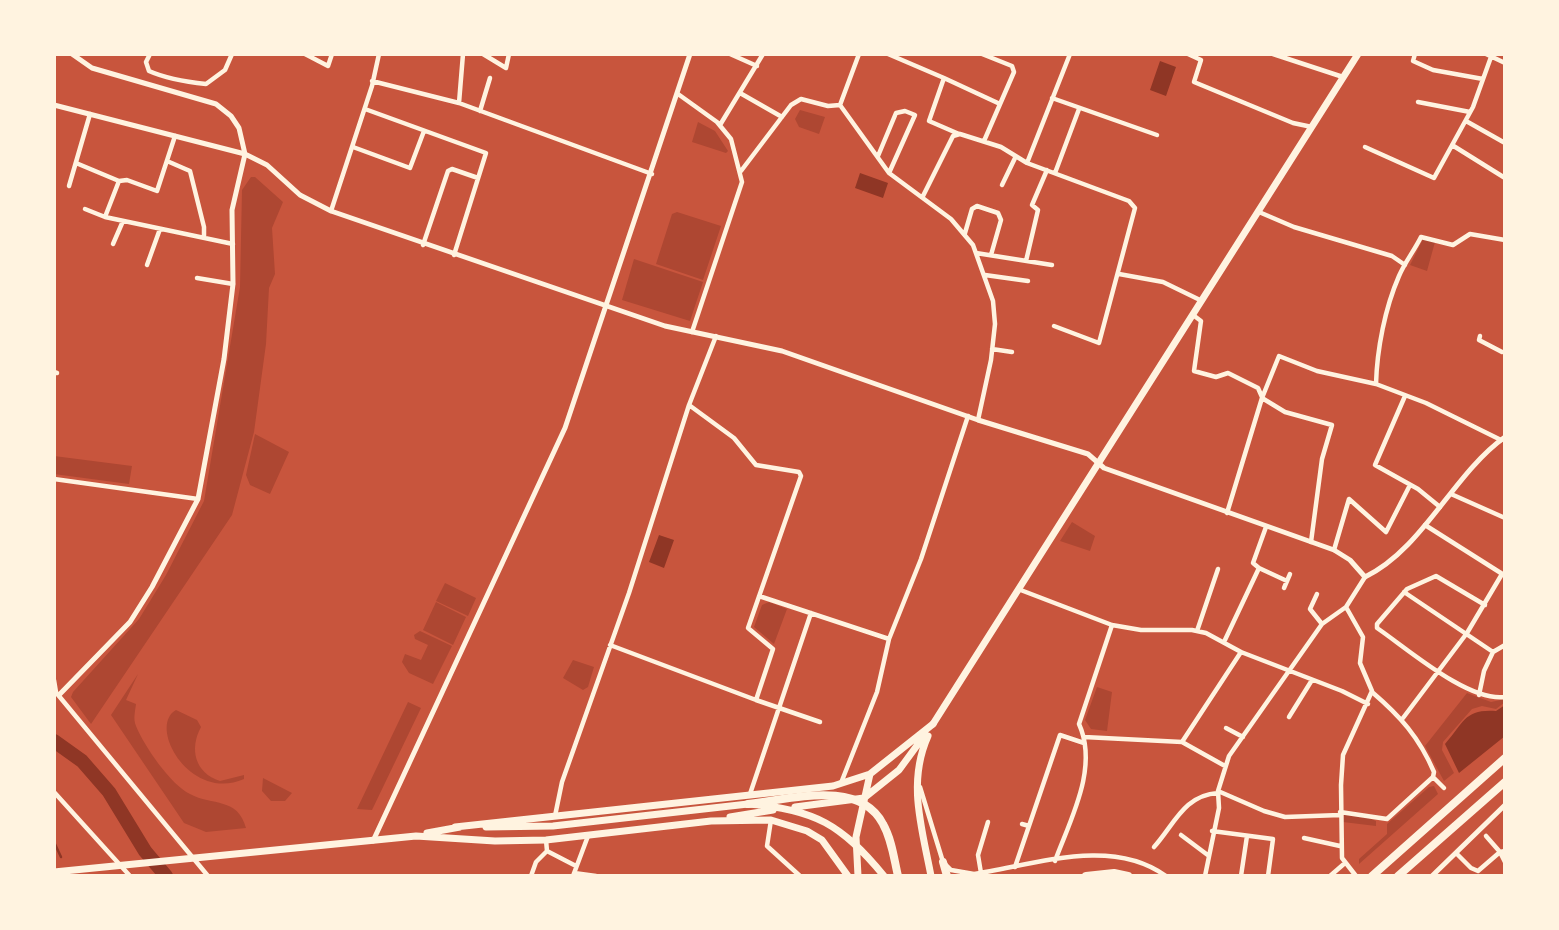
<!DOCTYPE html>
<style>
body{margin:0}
#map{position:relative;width:1559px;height:930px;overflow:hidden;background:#c8553d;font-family:Helvetica,sans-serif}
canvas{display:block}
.frame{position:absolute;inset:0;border:56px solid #fff3e0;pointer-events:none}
</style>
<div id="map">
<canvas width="1559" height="930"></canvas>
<div class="frame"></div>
</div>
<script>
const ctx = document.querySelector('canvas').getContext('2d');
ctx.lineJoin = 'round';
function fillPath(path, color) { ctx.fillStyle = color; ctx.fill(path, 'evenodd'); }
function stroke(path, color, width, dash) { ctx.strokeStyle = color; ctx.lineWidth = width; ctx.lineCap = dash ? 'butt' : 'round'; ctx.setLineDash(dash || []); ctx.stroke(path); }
fillPath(new Path2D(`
 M800 110 825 117 819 134 799 127 795 119Z
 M698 122 715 131 728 151 726 153 692 142Z
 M251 177H255L283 202 272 228 275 274 269 288 266 344 254 432 232 515 91 724 71 697 73 692 139 619 166 575 204 501 240 287 242 190Z
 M677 212 721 226 703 280 656 264 672 214Z
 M1423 239 1435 242 1427 271 1410 265Z
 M634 259 703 282 690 321 622 300Z
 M255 434 289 452 270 494 250 485 246 475Z
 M54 456 132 466 129 484 54 474Z
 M1072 522 1095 536 1090 551 1060 541Z
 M445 583 476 598 468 616 436 601Z
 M436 602 466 617 453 645 423 630Z
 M769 602 787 609 774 644 754 627 762 605Z
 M420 631 452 646 433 684 409 673 402 662 405 654 421 660 428 645 415 639 414 635Z
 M573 660 594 667 588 687 583 690 563 678Z
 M138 674 126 700 136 704C135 712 133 719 136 726 144 746 171 785 190 794 212 806 238 797 246 828L206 832 184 823 111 715Z
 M1097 687 1112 692 1107 731 1091 729 1085 720Z
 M1467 693 1491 702 1505 699V702L1496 709 1482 706 1472 709 1443 742 1442 750 1454 773 1444 781 1425 746Z
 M408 702 421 708 372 810 357 809Z
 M176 710 197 720 201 727C189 749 195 773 220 781L244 775V779C190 803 147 726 176 710Z
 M263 778 292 793 285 801H271L262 791Z
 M1434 786 1438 794 1359 864V859L1387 834V824L1429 787Z
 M1344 815 1364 816 1376 821V826L1343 822Z`), '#ae4732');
fillPath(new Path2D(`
 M1160 61 1176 67 1166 96 1150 90Z
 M860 173 888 183 883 198 855 188Z
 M659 535 674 540 664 568 649 562Z
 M1505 705V736L1459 773 1445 744C1465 721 1465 709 1496 711Z`), '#8f3625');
stroke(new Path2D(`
 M54 842 61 857`), '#8f3625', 2.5);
stroke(new Path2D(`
 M54 741 82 761 109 792 145 851 166 876`), '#8f3625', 14);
stroke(new Path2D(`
 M150 54 146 62 149 71C167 79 187 82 206 84L225 70 232 54
 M305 54 328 66 332 54
 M483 54 506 68 509 54
 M730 54 757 66
 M888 54 944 78 929 121 959 134
 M982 54 1012 66 1014 72 984 141
 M1188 54 1201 60 1194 82 1293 123 1312 127
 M1273 54 1343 77
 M1415 54 1413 61 1433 70 1483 79
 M1486 54 1505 63
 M944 78 1000 104
 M372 81 459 103 652 174
 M740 93 782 117
 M678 94 717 122 731 139 742 182 692 332
 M1052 98 1157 135
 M1418 102 1470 112
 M459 103 463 54
 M840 105 889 173 951 219 973 245 993 301 995 324 991 360 978 420
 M840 105 859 54
 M365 109 486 153 454 255
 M480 111 490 78
 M1466 121 1505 143
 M720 125 763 54
 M1452 145 1505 178
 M353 147 410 168 424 131
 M1365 147 1434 178 1473 107 1491 57
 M878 156 896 113 905 111 915 115 889 173
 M167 161 190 171 204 227V238
 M76 163 119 181
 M1027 163 1070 54
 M741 171 791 105 801 99 828 106 840 105
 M1055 173 1079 109
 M1002 185 1016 156
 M69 186 90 114
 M923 196 953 136 960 134 1001 147 1027 163 1129 201 1135 208 1099 343 1054 326
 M85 209 105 217 233 244
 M331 211 372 86 379 54
 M1259 212 1294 227 1392 256 1405 265
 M105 217 119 181 127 180 157 191 175 136
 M965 233 972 209 977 206 998 213 1001 220 991 255
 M113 244 123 221
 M423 245 448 171 452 169 478 178
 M976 253 1052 265
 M1026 261 1038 210 1032 205 1047 170
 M147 265 160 229
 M1119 274 1163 282 1200 300
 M985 275 1028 281
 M197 278 233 284
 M1193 315 1201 321 1194 371 1216 377 1228 373 1258 388 1262 397
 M1480 336 1479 340 1502 352
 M992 349 1012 352
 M54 372 57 373
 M1405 396 1375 465 1418 489 1440 507
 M1262 398 1279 356 1317 371 1376 384
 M1501 440 1426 403 1376 384C1377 349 1385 308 1399 276 1405 262 1414 251 1421 237L1453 245 1470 234 1505 240
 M54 479 198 499
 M1451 494 1505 518
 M1227 513 1262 398 1285 412 1332 425 1322 459 1311 542
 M1425 525 1504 575
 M1334 550 1349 499 1386 532 1410 485
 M1259 568 1287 581
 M1284 588 1290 574
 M1018 589 1112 625 1141 630H1192L1206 633 1241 652 1342 691 1368 704
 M1404 592 1493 652 1484 671 1479 695
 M1317 594 1310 609 1322 624
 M759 596 889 639 877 692 841 783
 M1485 605 1436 576 1407 589 1377 624V628C1408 649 1468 702 1505 697
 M1346 607 1363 637 1360 663 1372 691 1343 755 1341 785 1342 858 1356 876
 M1197 631 1218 569
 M889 639 921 559 968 416
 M1224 642 1259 568 1253 563 1266 527
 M610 645 756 700 773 649 748 628 801 476 799 472 756 465 734 438 689 405
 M1493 652 1505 645
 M54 680 56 692
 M54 690 208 876
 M756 700 820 722
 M1289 717 1312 680
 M1403 718 1467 633 1502 574
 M1226 728 1243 737
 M1084 737 1182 742 1241 652
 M1182 742 1225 766
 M1433 777 1444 788
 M920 787 943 862 951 870 974 874C1034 865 1111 836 1166 876
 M1218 791 1264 811 1285 817 1340 815
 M54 792 130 876
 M750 794 811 613
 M1340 812 1387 819 1433 777 1434 772C1419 737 1400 716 1372 692
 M555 816 562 782 629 593 689 405 716 336
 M771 820 767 846 800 876
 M1022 824 1029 826
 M1212 831 1273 839 1268 876
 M1181 835 1209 856
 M1486 836 1500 852 1505 851
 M1304 838 1340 846
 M1154 847C1174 825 1184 795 1218 793
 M547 851 576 866
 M1456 853 1471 868 1478 871 1500 852 1505 862
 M1055 861C1070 820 1099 768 1079 724L1112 625
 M1015 867 1060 735 1084 743
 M574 873 596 876
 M981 873 978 855 988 822
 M531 876 536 862 547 851 546 840
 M573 876 588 836
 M1205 876 1219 808 1218 791 1229 756 1322 624 1346 607 1365 577
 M1241 876 1247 836
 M1330 876 1345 863`), '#fff3e0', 4.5);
stroke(new Path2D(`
 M54 105 245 154 267 165 300 195 331 211 665 326 782 351 978 420 1088 454 1104 468 1334 550 1350 560 1365 577C1423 549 1453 474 1505 437
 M59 695 130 622 152 587 198 499 224 359 233 284 232 210 245 154 239 128 231 116 216 104 92 68 72 54
 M373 841 565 428 690 54
 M1432 876 1505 805`), '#fff3e0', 5);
stroke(new Path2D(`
 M933 724 1358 54`), '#fff3e0', 7);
stroke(new Path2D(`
 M928 736C907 783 922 828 931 876
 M795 807 864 798 899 770 924 736
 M730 817 773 810
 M455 827 833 786 870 774 933 724
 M486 827 553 826 748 804C815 809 842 825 884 876
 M427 833 460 827
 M54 872 416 836 495 841 546 840 711 821 771 820 807 831 822 840 848 876
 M858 876 856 837 870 774`), '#fff3e0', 7);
stroke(new Path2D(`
 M748 804C789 800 859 778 883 824 892 840 894 859 898 876
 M943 862 947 876
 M1086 876 1114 873 1128 876
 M1372 876 1505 758
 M1398 876 1505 782`), '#fff3e0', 8);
</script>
